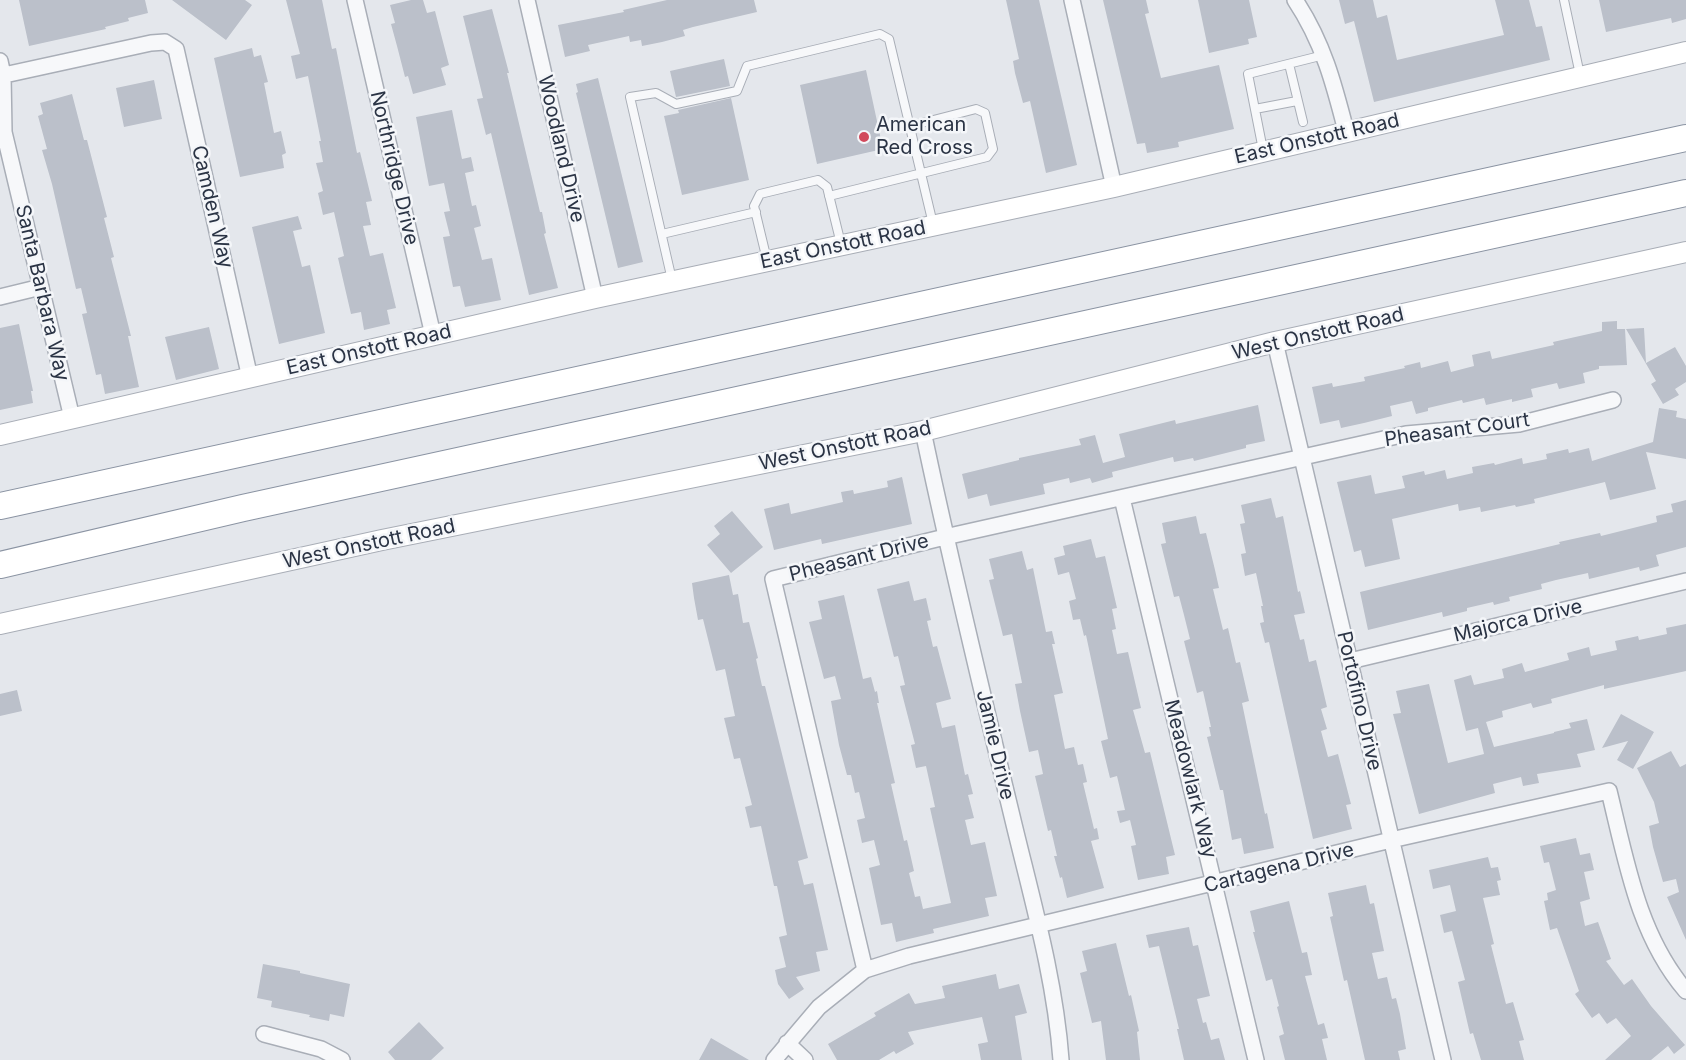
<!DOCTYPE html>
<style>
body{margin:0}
canvas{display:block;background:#e4e7ec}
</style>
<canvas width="1686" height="1060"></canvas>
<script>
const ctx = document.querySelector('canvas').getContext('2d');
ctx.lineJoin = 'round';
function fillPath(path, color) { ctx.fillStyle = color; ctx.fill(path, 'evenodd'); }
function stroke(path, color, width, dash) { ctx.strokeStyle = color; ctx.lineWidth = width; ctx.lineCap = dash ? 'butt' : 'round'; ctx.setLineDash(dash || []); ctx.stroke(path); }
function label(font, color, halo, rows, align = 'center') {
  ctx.font = font + ' Inter,sans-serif'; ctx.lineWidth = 5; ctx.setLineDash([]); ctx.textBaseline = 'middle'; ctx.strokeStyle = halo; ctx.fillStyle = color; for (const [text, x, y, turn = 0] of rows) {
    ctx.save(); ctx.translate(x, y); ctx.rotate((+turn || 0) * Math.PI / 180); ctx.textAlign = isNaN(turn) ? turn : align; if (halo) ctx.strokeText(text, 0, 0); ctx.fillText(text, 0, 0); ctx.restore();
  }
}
fillPath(new Path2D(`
 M19 0H145L148 13 128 18 129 21 105 27 106 29 29 46Z
 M172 0H245L252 5 226 40Z
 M286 0H322L332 49 336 48 357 153 360 152 372 201 366 202 371 225 363 226 370 256 383 253 396 308 387 310 390 324 364 330 361 312 351 314 338 258 344 256 334 212 323 215 318 193 323 191 316 163 323 162 319 141H321L308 76 296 79 291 56 300 54Z
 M411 0H423L427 13 435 11 449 65 441 68 446 85 413 94 408 76 405 77 397 46 391 24 395 23 390 5Z
 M667 0H754L757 12 693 27 683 30 685 36 662 42 642 46 641 40 630 42 629 36 588 45 590 51 565 57 558 25 624 12 623 10Z
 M1006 0H1039L1077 165 1046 173 1030 101 1023 103 1015 73 1013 61 1019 59Z
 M1103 0H1146L1149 13 1145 14 1161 78 1219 65 1234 129 1178 142 1179 147 1147 153 1145 143 1137 144Z
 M1198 0H1249L1257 37 1248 39 1249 44 1209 53Z
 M1339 0H1373L1377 18 1387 15 1397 60 1504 35 1495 0H1529L1536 27 1542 26 1550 60 1374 102 1354 21 1345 24Z
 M1599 0H1686V19L1672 23 1671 18 1606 32Z
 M492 9 509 73H507L540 212H542L546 233 544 234 558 288 529 295 491 133 486 135 477 99 483 98 463 16Z
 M252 48 254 57 261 55 268 82 264 83 274 133 281 131 286 153 282 155 284 168 240 177 214 58Z
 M724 59 730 86 676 97 670 71Z
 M866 70 883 149 817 164 800 85Z
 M598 78 643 262 618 268 576 93 578 92 576 84Z
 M154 80 162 119 124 127 116 88Z
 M72 94 84 140H87L107 217 104 218 114 257 111 258 131 336H128L139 387 105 394 101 374 96 375 82 314 87 313 81 288 76 289 52 184 42 150 47 149 38 116 43 114 40 103Z
 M731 98 749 180 682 195 664 116 679 113 678 110Z
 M452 110 462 159 471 157 474 171 465 173 472 206 476 205 481 226 474 228 482 260 492 258 501 300 465 307 460 286 453 287 443 237 450 236 444 212 450 211 444 183 429 186 416 117Z
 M298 216 302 229 293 231 302 267 310 265 325 333 279 344 252 227Z
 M1617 321V329H1625L1627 365 1599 366V369L1583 373 1585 383 1559 389 1557 383 1531 389 1533 397 1512 402V399L1486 405 1484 398 1463 403 1462 400 1428 408V411L1416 414 1412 401 1390 406 1392 416 1364 423 1341 428 1339 420 1320 424 1312 387 1332 383 1333 387 1365 381 1364 377 1405 368 1404 366 1420 362 1421 368 1448 361 1451 372 1474 366 1472 355 1490 351 1492 359 1554 345 1553 342 1602 331V322Z
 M19 324 33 391H31L33 403 0 410V328Z
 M209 327 219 369 176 380 165 337Z
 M1644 328 1646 363 1675 347 1686 366V382L1675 389 1679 395 1663 404 1651 384 1656 381 1626 329Z
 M1258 405 1265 441 1246 445V448L1194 461 1193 458 1174 462 1173 457 1112 472 1113 477 1092 483 1090 478 1070 483 1069 478 1043 484 1045 494 990 506 987 494 968 499 962 474 1019 460V458L1081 445 1079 439 1095 435 1103 463 1125 457 1119 434 1175 420 1176 424Z
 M1659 408 1677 411 1676 417 1686 419V459L1646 452 1656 489 1610 500 1605 482 1534 499 1535 503 1516 507 1515 505 1481 512 1480 507 1459 511 1458 504 1392 519 1400 559 1365 567 1361 550 1354 552 1337 482 1371 475 1375 494 1405 488 1402 476 1424 471 1425 475 1445 470 1447 479 1473 473 1472 467 1494 463 1495 465 1522 458 1523 464 1547 459 1546 454 1568 449 1569 453 1589 448 1592 461 1653 442Z
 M902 477 912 524 822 544 821 539 774 550 764 509 789 503 791 514 843 502 841 492 853 490 854 494 888 487 887 481Z
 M1271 498 1276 518 1283 516 1298 592 1300 591 1305 613 1294 615 1300 640 1304 639 1309 662 1316 660 1327 707 1321 709 1327 729 1321 731 1328 757 1338 754 1351 804 1346 805 1352 829 1313 839 1269 642 1265 643 1260 623 1264 622 1261 606H1263L1256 573 1245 576 1241 554 1246 553 1240 524 1245 523 1241 505Z
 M1686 500V547L1656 555 1659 566 1640 571 1639 567 1589 579 1588 573 1556 580 1541 584 1542 589 1509 597 1510 601 1494 605 1493 602 1467 608V611L1443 617 1442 612 1368 630 1360 592 1560 544 1559 542 1600 533 1601 536 1657 522 1656 516 1673 512 1671 504Z
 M732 511 763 547 731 573 707 545 720 534 714 526Z
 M1196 516 1200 534 1206 533 1215 570 1219 588 1213 589 1223 630 1228 628 1236 663 1240 662 1249 701 1242 703 1265 814 1267 813 1274 848 1244 854 1241 838 1232 840 1223 790H1220L1207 737 1211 736 1209 727H1211L1203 691 1197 693 1184 641 1190 639 1184 615 1179 596 1174 597 1161 544 1166 543 1162 523Z
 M1091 539 1096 558 1105 556 1117 608 1112 609 1116 629 1112 630 1117 654 1128 652 1141 708 1133 710 1145 753 1150 752 1175 855 1166 857 1169 874 1138 880 1131 846 1136 845 1130 820 1120 823 1117 811 1125 810 1117 776 1110 778 1101 741 1108 739 1086 635 1084 636 1080 619 1073 620 1069 601 1076 599 1069 572 1058 575 1054 558 1065 555 1063 546Z
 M1022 551 1027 570 1033 568 1046 632 1052 631 1055 644H1052L1063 693 1054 695 1065 749 1074 747 1078 765 1083 764 1087 782 1083 783 1094 829 1097 828 1099 839 1091 841 1104 888 1067 898 1062 877 1060 878 1054 856H1057L1051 830 1048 831 1035 776 1043 774 1038 750 1029 752 1020 711 1015 684 1022 683 1012 634 1003 636 989 580 994 579 989 559Z
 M729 575 733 595 738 594 743 623 749 622 758 658 756 659 762 686H765L808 858 798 861 804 885 813 883 828 950 816 952 820 971 796 977 804 989 789 999 778 984 775 970 786 967 779 937 787 935 777 886H774L761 826 750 828 745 807 752 805 740 758 734 759 724 718 735 716 725 669 716 671 703 619 698 620 694 598 692 583Z
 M909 581 914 601 926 598 931 620 927 621 933 647 937 646 951 699 936 703 942 728 955 725 965 775 968 774 973 794 968 795 974 818 965 820 971 845 985 842 997 896 985 898 989 916 933 929 934 933 896 942 892 923 881 925 869 868 880 865 874 840 862 843 857 820 865 818 859 792 855 793 851 775H847L839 745 831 701 841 699 835 676 824 679 809 622 822 619 818 601 844 595 863 679 871 677 875 692 877 691 879 703H877L895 783 891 784 904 841 907 840 914 871 909 873 915 897 920 896 923 909 951 903 930 808 935 807 926 766 916 768 911 745 915 744 900 686 905 685 898 656 894 657 877 589Z
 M1686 624V671L1604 689V685L1551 699 1552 703 1533 708 1531 703 1502 711 1503 717 1486 722 1494 747 1554 733V732L1571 728 1569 723 1587 719 1595 750 1577 754 1581 767 1537 774 1539 783 1523 786 1521 777 1493 784 1495 793 1419 814 1393 714 1401 713 1396 691 1429 684 1448 763 1484 754 1478 728 1466 731 1454 680 1471 675 1474 685 1504 678 1502 669 1522 663 1525 672 1569 660 1567 653 1589 647 1591 656 1617 650 1615 641 1638 636 1639 640 1667 634 1666 628Z
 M17 690 22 711 0 716V694Z
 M1621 714 1654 732 1633 769 1617 760 1628 741 1602 748Z
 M1671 751 1680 767 1686 764V940L1667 897 1679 892 1676 879 1663 882 1653 847 1649 826 1659 823 1654 802 1637 768Z
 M1576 838 1580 855 1590 853 1594 870 1584 872 1590 899 1580 902 1585 926 1598 922 1611 959 1606 961 1624 985 1632 979 1651 1006 1685 1045 1674 1054 1668 1046 1651 1060H1605L1631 1036 1616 1018 1607 1024 1599 1013 1592 1018 1575 994 1579 991 1557 928 1550 930 1544 901 1548 900 1547 893 1556 890 1549 862 1544 863 1540 846Z
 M1488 857 1491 868 1498 867 1501 880 1497 881 1500 895 1483 898 1494 944 1491 945 1506 1004 1513 1002 1524 1040 1519 1041 1524 1060H1481L1473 1033 1470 1034 1458 982 1465 980 1452 931 1444 933 1440 915 1456 911 1450 885 1433 889 1429 870Z
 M1366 885 1370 904 1374 903 1384 951 1372 953 1378 979 1387 977 1392 999 1396 998 1400 1014 1406 1049 1398 1051 1400 1060H1365L1347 980 1344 981 1330 917 1333 916 1328 893Z
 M1289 901 1302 953 1307 952 1312 975 1305 976 1318 1025 1324 1023 1328 1038 1322 1039 1327 1060H1285L1279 1036 1284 1034 1277 1007 1279 1006 1272 979 1266 981 1253 932H1255L1250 911Z
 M1189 927 1193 946 1198 945 1210 996 1197 999 1203 1023 1206 1022 1211 1040 1219 1038 1225 1060H1184L1177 1029H1179L1159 946 1149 948 1146 935Z
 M1116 943 1129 996 1131 995 1139 1031 1137 1032 1140 1060H1106L1101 1021 1092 1023 1080 973 1087 971 1082 951Z
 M263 964 300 971V973L350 984 344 1017 330 1014 329 1021 309 1017 310 1015 271 1007 272 1001 257 998Z
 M996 974 999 989 1019 984 1027 1013 1015 1016 1022 1060H981L978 1044 988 1042 982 1017 908 1032 914 1044 896 1054 894 1051 879 1060H837L828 1044 876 1016 874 1013 909 993 915 1004 945 998 942 986Z
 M419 1022 444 1048 431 1060H395L388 1052Z
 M711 1038 749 1060H699Z`), '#bbc0ca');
const lane = new Path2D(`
 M1564 0 1580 75
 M1289 64 1303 122
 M1255 109 1297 101
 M1263 150 1248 74 1324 55
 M829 196 987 157 993 149 985 113 976 109 910 126
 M662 234 756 212
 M767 260 754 206 760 194 818 180 827 187 841 244
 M672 280 630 97 656 93 676 104 737 91 747 66 880 34 889 39 933 224`);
const street = new Path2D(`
 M355 0 433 335
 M527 0 595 298
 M1072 0 1114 187
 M1295 0C1323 42 1334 84 1346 131
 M0 61 3 75 4 132 72 418
 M0 76 151 43 165 42 176 49 250 378
 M0 297 41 287
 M1275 342 1443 1060
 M923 431C950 560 981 688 1012 816 1031 896 1055 977 1061 1060
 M1122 498 1256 1060
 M1350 661 1686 581
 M865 970 773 579 945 537 1406 434 1519 424 1613 400
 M264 1034 321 1049 342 1060
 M787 1043 805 1060
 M774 1060 819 1007 865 970 909 956 1391 840 1609 791C1626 860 1638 935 1686 991`);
const secondary = new Path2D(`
 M0 435 595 298 1114 187 1686 52
 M0 624 382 540 923 431 1275 342 1686 252`);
const highway = new Path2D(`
 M0 506 1686 138
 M0 565 243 508 1686 193`);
stroke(lane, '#a9aeb7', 10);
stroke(street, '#a9aeb7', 18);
stroke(secondary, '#a9aeb7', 22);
stroke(highway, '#8b94a3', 28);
stroke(lane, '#f7f8fa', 8);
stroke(street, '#f7f8fa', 15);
stroke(secondary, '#fff', 20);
stroke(highway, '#fff', 26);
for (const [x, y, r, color] of [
 [864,137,6,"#d1495b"]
]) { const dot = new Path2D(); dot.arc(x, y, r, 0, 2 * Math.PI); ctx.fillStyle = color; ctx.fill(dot); stroke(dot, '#f4f6f9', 2); }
label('20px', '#2b3445', '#f4f6f9', [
 ["American",876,125],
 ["Red Cross",876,148]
], 'left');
label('20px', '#2b3445', '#f4f6f9', [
 ["East Onstott Road",1317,139,-13],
 ["Woodland Drive",561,149,77],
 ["Northridge Drive",394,168,77],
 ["Camden Way",212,207,77],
 ["East Onstott Road",843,245,-12],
 ["Santa Barbara Way",42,293,77],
 ["West Onstott Road",1318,334,-13],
 ["East Onstott Road",369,350,-13],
 ["Pheasant Court",1457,430,-8],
 ["West Onstott Road",845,446,-12],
 ["West Onstott Road",369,544,-12],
 ["Pheasant Drive",859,558,-14],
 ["Majorca Drive",1518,621,-13],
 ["Portofino Drive",1359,701,77],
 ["Jamie Drive",995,745,77],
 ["Meadowlark Way",1190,779,76],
 ["Cartagena Drive",1279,868,-14]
]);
</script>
